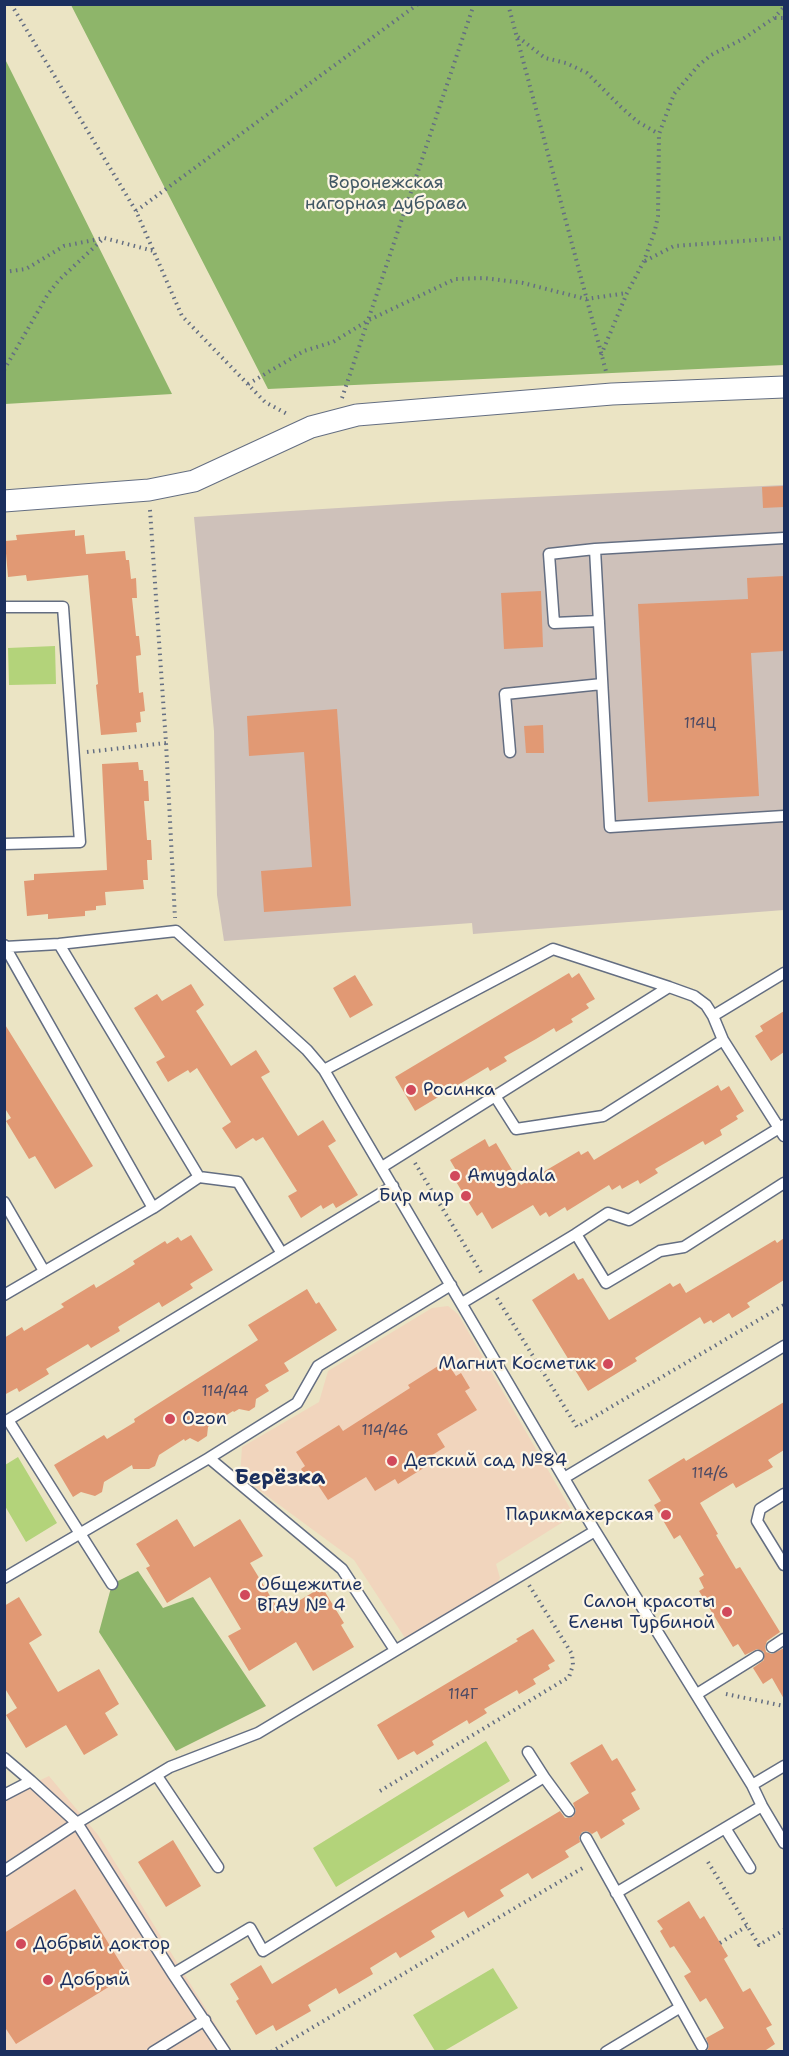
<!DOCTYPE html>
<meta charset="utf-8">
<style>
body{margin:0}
#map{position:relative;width:789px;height:2056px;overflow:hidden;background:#ebe4c4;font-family:"Shantell Sans",sans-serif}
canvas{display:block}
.frame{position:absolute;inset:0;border:6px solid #1b2f5e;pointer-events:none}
</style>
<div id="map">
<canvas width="789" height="2056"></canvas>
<div class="frame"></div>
</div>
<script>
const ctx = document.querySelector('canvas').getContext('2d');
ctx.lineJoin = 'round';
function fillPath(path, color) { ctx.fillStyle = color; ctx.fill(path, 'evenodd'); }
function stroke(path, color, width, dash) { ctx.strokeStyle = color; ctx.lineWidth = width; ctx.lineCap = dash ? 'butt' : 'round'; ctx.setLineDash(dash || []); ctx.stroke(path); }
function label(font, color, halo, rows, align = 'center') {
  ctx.font = font + ' "Shantell Sans",sans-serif'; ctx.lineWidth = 4.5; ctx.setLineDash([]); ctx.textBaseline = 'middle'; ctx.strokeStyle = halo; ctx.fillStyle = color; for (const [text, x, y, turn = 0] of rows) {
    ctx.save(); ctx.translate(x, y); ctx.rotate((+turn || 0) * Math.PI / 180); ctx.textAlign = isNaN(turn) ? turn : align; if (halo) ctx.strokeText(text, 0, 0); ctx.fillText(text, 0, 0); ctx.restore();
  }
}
fillPath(new Path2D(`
 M448 1306 458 1314 574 1515 496 1564 500 1578 488 1596 409 1644 354 1560 240 1476 242 1447 319 1402 328 1371 432 1308Z
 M49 1776 98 1835 232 2051H5L4 1797Z`), '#f1d5bd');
fillPath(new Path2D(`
 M784 485V910L473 934 472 923 224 941 217 895 214 731 194 517 451 501Z`), '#cec1ba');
fillPath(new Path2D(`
 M55 646 56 684 9 685 8 648Z
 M18 1457 57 1523 26 1542 5 1506V1465Z
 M486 1741 510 1781 336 1887 313 1848Z
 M493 1968 518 2008 444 2051H435L413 2015Z`), '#b3d37a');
fillPath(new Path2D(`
 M71 5H784V365L268 389Z
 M4 59H5L172 394 5 404Z
 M138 1571 163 1608 193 1597 266 1706 176 1751 99 1632 112 1584Z`), '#8eb56a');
fillPath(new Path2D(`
 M783 486 784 507 763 508 762 487Z
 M75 530V536L84 535 86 554 125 551 126 560H129L131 579 136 578 137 598H132L136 636H139L141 655 136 656 139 693 143 692 145 711 140 712 141 722 136 723 137 732 101 735 96 685 98 684 88 575 27 581 26 575 8 577 5 541 17 540 16 535Z
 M784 576V651L751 653 759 796 648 802 638 604 748 599 747 578Z
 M541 591 543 647 504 649 501 593Z
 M337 709 351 906 264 912 261 871 312 867 304 752 249 756 247 716Z
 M543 725 544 753H526L524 726Z
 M138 762 139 770H143L144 781H148L149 801H144L147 840H151L152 860H147L148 880H143L144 889 105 892 106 905 96 906V910L85 911V916L48 919V914L27 916 24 881 34 880V874L107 870 102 764Z
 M569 973 572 978 579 973 595 999 586 1004 589 1008 571 1019 573 1022 556 1032 554 1028 536 1039 504 1057 507 1061 490 1071 488 1067 415 1111 395 1077Z
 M355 975 373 1005 350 1018 333 988Z
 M191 984 204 1005 196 1011 231 1066 256 1050 270 1072 261 1077 298 1136 323 1120 336 1141 328 1146 358 1195 336 1208 333 1203 323 1209 321 1205 301 1218 288 1196 297 1191 263 1137 256 1141 253 1138 236 1149 222 1128 231 1122 197 1068 190 1073 188 1070 168 1082 156 1062 165 1057 134 1008 157 994 162 1001Z
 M784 1011V1052L771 1061 755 1036 763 1031 760 1026Z
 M4 1023 93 1166 55 1189 35 1156 29 1159 6 1121 11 1118 4 1107Z
 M718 1085 721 1091 729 1086 744 1111 736 1116 738 1119 720 1130 722 1135 705 1145 703 1141 686 1151 655 1169 658 1173 640 1184 638 1180 622 1189 620 1185 612 1190 609 1185 567 1211 565 1207 549 1217 546 1212 540 1216 533 1205 492 1229 482 1212 477 1216 455 1180 460 1177 450 1160 485 1139 489 1147 496 1143 521 1185 579 1151 581 1155 588 1151 594 1160Z
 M191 1235 213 1270 190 1284 193 1288 162 1307 159 1302 118 1327 120 1331 91 1348 88 1344 46 1369 49 1374 19 1392 17 1388 4 1395V1338L22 1327 24 1331 64 1307 61 1304 94 1284 96 1288 124 1271 135 1264 133 1261 165 1241 167 1244 178 1237 181 1241Z
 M784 1238V1280L747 1303 750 1307 732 1318 729 1313 713 1323 711 1320 704 1324 700 1317 635 1358 637 1361 588 1391 532 1300 574 1273 578 1280 583 1278 609 1320 670 1283 673 1287 680 1283 686 1293 775 1240 777 1243Z
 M307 1289 316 1304 319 1302 337 1330 284 1363 289 1371 265 1385 269 1391 256 1399 255 1407 249 1411 239 1409 234 1412 233 1411 208 1427 207 1436 198 1442 190 1438 185 1441 184 1439 159 1455 155 1466 149 1469H133L132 1465 104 1482 102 1492 95 1496 81 1492 73 1497 54 1465 104 1435 107 1439 135 1422 134 1419 258 1340 248 1325Z
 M446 1361 456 1376 461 1373 470 1388 465 1391 477 1410 437 1434 445 1447 426 1459 430 1464 398 1484 395 1479 375 1491 366 1477 328 1500 316 1482 312 1485 301 1469 305 1466 296 1452 339 1425 343 1431 410 1388 408 1385Z
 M784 1402V1450L768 1460 773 1467 736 1488 733 1483 700 1503 718 1534 716 1535 736 1569 740 1567 780 1632 767 1641 765 1647 766 1652 772 1654 784 1648V1699L772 1678 763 1684 753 1668 764 1660V1652L757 1649 745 1655 738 1644 733 1647 699 1591 704 1588 699 1578 704 1575 680 1535 674 1539 654 1505 661 1501 648 1480 684 1458 686 1461Z
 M177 1519 194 1547 240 1519 263 1556 250 1563 280 1612 322 1587 344 1623 341 1625 354 1647 313 1671 296 1642 249 1671 228 1636 241 1629 210 1577 167 1603 146 1568 150 1566 136 1544Z
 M19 1597 42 1635 29 1643 58 1692 99 1669 119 1704 105 1713 118 1735 84 1755 66 1725 26 1748 6 1715 17 1708 4 1687V1606Z
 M533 1629 555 1661 548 1665 550 1669 533 1679 536 1684 519 1694 517 1690 484 1709 487 1713 469 1724 467 1720 432 1741 434 1745 417 1755 414 1751 398 1760 377 1725 518 1641 516 1639Z
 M602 1744 612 1761 617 1758 636 1790 631 1793 640 1809 622 1820 625 1824 601 1839 597 1831 592 1834 587 1831 582 1832 579 1837 580 1842 565 1851 569 1857 532 1879 528 1873 500 1890 504 1896 468 1918 464 1911 431 1931 435 1937 400 1958 396 1952 370 1968 373 1974 339 1994 336 1988 308 2005 311 2011 276 2031 273 2025 256 2035 236 2001 239 1999 230 1984 261 1965 272 1984 560 1811 565 1818 573 1817 576 1811 573 1803 589 1793 570 1763Z
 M173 1840 201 1886 166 1907 138 1862Z
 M75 1889 128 1975 16 2044 4 2026V1933Z
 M689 1901 700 1919 704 1916 728 1956 724 1959 743 1992 750 1988 772 2025 766 2028 775 2044 763 2052H707L709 2046 706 2038 724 2028 706 1998 700 2002 684 1976 691 1972 674 1946 670 1948 660 1931 663 1929 657 1921Z`), '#e19974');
const service = new Path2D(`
 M784 538 595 549 610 827 784 816
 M595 549 549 554 554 623 599 621
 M4 607H63L80 842 4 844
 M510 752 505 694 602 684
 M59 944 199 1177 238 1182 281 1252
 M4 945 153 1208
 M5 947 59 944 176 931 307 1050 324 1070 595 1531 752 1785 762 1806 784 1843
 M713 1016 784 973
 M324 1070 553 949 669 987
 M495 1096 516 1129 603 1116 723 1040
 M382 1167 669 987 694 996 706 1005 713 1016 723 1040 784 1136
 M4 1202 44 1271
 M576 1234 608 1213 629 1220 784 1125
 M4 1295 153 1208 199 1177
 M462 1303 576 1234 606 1283 660 1251 684 1247 784 1183
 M209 1458 297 1403 318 1366 451 1285
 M564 1478 784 1346
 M784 1494 760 1509 757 1521 784 1565
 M4 1578 209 1458 342 1569 395 1650
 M112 1584 8 1420 393 1186
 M772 1647 784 1639
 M697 1694 758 1656
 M528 1752 544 1777
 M4 1758 31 1781
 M157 1776 218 1867
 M752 1785 784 1766
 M4 1795 31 1781 77 1823 173 1974 225 2052
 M725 1828 750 1868
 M586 1838 702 2046
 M4 1871 77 1823 170 1767 258 1733 595 1531
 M616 1893 762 1806
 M173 1974 250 1928 263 1951 544 1777 569 1811
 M153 2052 205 2020
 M606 2052 679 2008`);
const minor = new Path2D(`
 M4 501 149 490 194 481 311 427 357 415 612 394 784 387`);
stroke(service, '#646e82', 13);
stroke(minor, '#646e82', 23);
stroke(new Path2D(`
 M11 4 136 211 182 316 265 402 289 415
 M508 4 607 375
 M775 18H784
 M518 37 545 58 566 63 587 73 621 107 638 122 659 134
 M136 211 418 4
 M645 261 674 246 784 238
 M4 272 26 269 64 246 104 238 154 251
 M601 355 627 293 644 261 655 230 658 216 659 134 674 94 698 66 711 55 743 39 774 18 784 7
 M4 370 48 294 59 280 104 238
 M248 384 304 351 333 342 369 320 455 279 484 278 523 283 586 299 627 293
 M342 398 474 4
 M150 510 166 743 175 918
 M87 752 166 743
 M415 1163 482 1274
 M497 1298 577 1427 784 1305
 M726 1694 784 1706
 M380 1791 569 1677 573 1665 572 1654 529 1585
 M708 1862 759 1945 784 1930
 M720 1943 747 1926
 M271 2052 586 1866`), '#646e82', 4, [1.5, 4.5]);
stroke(service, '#fff', 10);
stroke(minor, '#fff', 21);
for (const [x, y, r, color] of [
 [411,1090,6,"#d1495b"],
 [455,1176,6,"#d1495b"],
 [466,1196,6,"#d1495b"],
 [608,1364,6,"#d1495b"],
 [170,1419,6,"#d1495b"],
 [392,1461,6,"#d1495b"],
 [666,1515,6,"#d1495b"],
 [245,1595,6,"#d1495b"],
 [727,1612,6,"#d1495b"],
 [21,1944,6,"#d1495b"],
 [48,1980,6,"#d1495b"]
]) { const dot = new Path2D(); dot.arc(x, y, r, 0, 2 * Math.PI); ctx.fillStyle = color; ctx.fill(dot); stroke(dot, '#fcf5e5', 2); }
label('15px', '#4c4a64', null, [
 ["114Ц",700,724],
 ["114/44",225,1392],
 ["114/46",385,1431],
 ["114/6",710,1474],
 ["114Г",463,1695]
]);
label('18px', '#415865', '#fcf5e5', [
 ["Воронежская",386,183],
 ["нагорная дубрава",386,204]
]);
label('18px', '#1b2f5e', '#fcf5e5', [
 ["Росинка",423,1090],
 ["Amygdala",467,1176],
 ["Бир мир",454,1196,"right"],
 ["Магнит Косметик",596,1364,"right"],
 ["Ozon",182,1419],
 ["Детский сад №84",404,1461],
 ["Парикмахерская",654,1515,"right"],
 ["Общежитие",257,1585],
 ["ВГАУ № 4",257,1606],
 ["Салон красоты",715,1602,"right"],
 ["Елены Турбиной",715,1623,"right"],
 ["Добрый доктор",33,1944],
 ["Добрый",60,1980]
], 'left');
label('bold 21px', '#1b2f5e', '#fcf5e5', [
 ["Берёзка",280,1479]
]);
</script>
